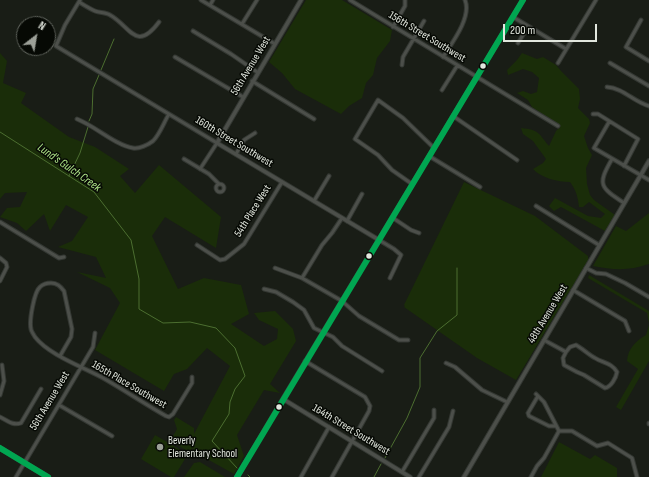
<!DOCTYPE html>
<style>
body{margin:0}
#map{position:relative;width:649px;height:477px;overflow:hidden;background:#191d16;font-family:"Sofia Sans Condensed",sans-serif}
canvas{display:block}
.north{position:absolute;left:16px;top:16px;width:40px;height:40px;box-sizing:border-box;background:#060904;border:1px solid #5e625b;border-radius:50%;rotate:31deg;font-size:11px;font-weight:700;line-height:16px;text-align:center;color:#e2e7de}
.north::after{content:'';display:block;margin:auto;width:14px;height:18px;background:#9ca098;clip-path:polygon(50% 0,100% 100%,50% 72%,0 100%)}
.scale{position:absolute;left:503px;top:24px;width:94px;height:18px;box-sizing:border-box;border:2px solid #e2e7de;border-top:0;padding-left:5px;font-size:12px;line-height:14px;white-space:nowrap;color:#e2e7de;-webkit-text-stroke:3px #060904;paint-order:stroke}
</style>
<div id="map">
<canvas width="649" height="477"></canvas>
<div class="north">N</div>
<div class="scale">200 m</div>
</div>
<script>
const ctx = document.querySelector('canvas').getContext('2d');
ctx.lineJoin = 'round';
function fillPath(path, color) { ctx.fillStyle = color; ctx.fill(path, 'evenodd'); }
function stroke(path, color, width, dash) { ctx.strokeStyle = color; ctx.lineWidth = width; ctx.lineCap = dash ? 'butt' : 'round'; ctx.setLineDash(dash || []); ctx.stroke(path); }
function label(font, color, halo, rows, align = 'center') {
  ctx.font = font + ' "Sofia Sans Condensed",sans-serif'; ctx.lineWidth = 3; ctx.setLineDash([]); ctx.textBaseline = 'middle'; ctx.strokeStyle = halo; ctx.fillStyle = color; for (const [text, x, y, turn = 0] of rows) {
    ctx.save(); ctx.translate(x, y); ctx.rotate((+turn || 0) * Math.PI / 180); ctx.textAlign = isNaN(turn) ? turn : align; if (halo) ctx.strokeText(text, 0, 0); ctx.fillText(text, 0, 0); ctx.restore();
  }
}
fillPath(new Path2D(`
 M306 0H342L392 30 390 41 377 58 373 75 366 83 362 98 349 106 341 114 295 89 282 73 269 62Z
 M0 53 7 61 3 83 26 93 21 103 69 137 95 147 129 169 120 176 135 193 159 165 221 217 216 248 165 217 152 236 178 289 204 278 241 285 249 314 231 324 264 346 277 339 278 329 259 320 254 313 275 311 293 329 296 341 270 384 280 393 264 390 237 435 244 456 234 474 198 454 192 448 191 453 170 441 177 429 174 420 176 417 194 428V434L230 366 207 348 187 369 174 374 164 391 95 350 120 303 110 288 77 272 106 278 96 257 58 247 72 241 88 217 66 205 50 231 44 214 26 231 17 223 0 217 7 208 20 207 27 192 5 193 0 199Z
 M522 53 537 59 543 57 556 65 561 71 579 89 580 99 578 108 589 119 590 123 584 136 588 148 592 155 586 168 587 184 590 195 594 200 615 215 605 231 561 207 554 211 549 206 555 198 588 216 601 218 605 214 589 202 583 207H579C578 197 576 190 570 182 558 182 541 178 533 169L543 163 546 159 533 141 523 134 521 128C540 130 538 133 549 146L556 131 560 127 532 107 528 100 517 93 523 91 531 94 537 92 539 78 532 72 523 69 508 75 507 70 517 60Z
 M464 182 535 216 588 256V258L589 259 516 380 477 358 404 307 405 306 404 305Z
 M649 213V264C629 271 613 270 593 266L616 226 626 231Z
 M589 275 649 311V323L647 313 588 278Z
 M649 325V361L621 410 616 407 638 369 627 361C628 348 636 341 646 335Z
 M155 435 188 454 174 477H171L141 459Z
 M559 442 590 459 595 455 617 468V477H541Z
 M200 462 225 477H184L194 463Z`), '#1a2d09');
stroke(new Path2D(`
 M101 70 114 39
 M89 121 92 114 93 89 99 75
 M0 132 94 192 131 240 139 279V309L163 323 190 322 216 328 235 348 245 376 235 389 230 402 229 414 212 441 237 468
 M69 176 80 153 88 127
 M385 458 407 418 420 387V358L437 331 457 315V268
 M248 475 250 477
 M374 477 381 464`), '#4c6e30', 1);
const minor = new Path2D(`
 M80 0 65 25 56 46 217 143 200 169
 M201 0 275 44
 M350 0 558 126
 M79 2C84 5 90 9 95 11 100 13 106 12 110 15 130 26 136 53 159 22
 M210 5 213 0
 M513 17 566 49
 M641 20 626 47 649 61
 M242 24 257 0
 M393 27 405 6V0
 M193 31 231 54 257 72
 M518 43 528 27
 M175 57 243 97
 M443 57C452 43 472 17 465 0
 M558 63 596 0
 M610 63 649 86
 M402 65 403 57 424 21
 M252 81 314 119
 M607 87C623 88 634 102 649 106
 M442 90 457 66
 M593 114H598L638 139 624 166
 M453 116 517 160
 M77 119C95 126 115 145 133 148 139 149 148 145 153 141 160 134 164 122 169 114
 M609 122 594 148 649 180
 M236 154 244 140 255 133
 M429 156 480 187
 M184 159 209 174 219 184
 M612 159C597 185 600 187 624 203
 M216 188a4 4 0 1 1 8 0a4 4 0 1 1-8 0Z
 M412 184 392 170 378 155 355 139 378 100 403 118 434 148
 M314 201 329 176
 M536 206 599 245
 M393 218 411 230 419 233
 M347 221 362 194
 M0 222 59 258 64 257
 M379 240 394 249 401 255 390 278
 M197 245 220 260 225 259 244 244 282 182
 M0 258 6 263 7 267 0 281
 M275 268 302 278 342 301 359 316 399 340H408
 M586 268 596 273 606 274 625 283 649 297
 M302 278 322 245 332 233 342 218
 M264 289 276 292 293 302 304 310 314 328 333 337 342 346 382 371
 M573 290 625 321 629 331
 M544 340 566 352 570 347 576 345C583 349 589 355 595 358 603 363 612 363 617 372 616 378 611 387 605 388L584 375 577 372 564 365 563 358 566 352
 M60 356 71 337 72 329 64 291C60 286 57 283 51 283 47 283 43 284 40 287 34 292 29 321 31 329 31 331 34 335 35 337 49 355 83 367 103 378 124 390 145 404 166 416L169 417 173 414 192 383V377
 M305 361 365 397 370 406 369 411 332 477
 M446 363 455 367 482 390 507 402
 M536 394 544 402 559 431
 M0 395 4 381 2 365
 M538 396 528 413 529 416 549 426H556
 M59 405 112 436
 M0 417C7 420 12 426 21 423L41 389
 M649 423V424
 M402 472 434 418V410
 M16 477 93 347 95 333
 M301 477 329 427
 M419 477 449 427 453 411
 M531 477 537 466 544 458 559 431H572L597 446 608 443 632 458 637 477`);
const tertiary = new Path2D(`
 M301 0 217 143 379 240
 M283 399 410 477
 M237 477 283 399 523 0
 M464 477 649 161`);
const secondary = new Path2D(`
 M0 448 48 477`);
stroke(minor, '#343833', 5);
stroke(tertiary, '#343833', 5.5);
stroke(secondary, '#343833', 6);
stroke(minor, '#4c4f4a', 3);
stroke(tertiary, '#4c4f4a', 3.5);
stroke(secondary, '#52584e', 4);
stroke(new Path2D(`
 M0 448 48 477
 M237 477 523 0`), '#00a651', 6);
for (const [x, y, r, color] of [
 [483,66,3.5,"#e2e7de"],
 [369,256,3.5,"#e2e7de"],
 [279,407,3.5,"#e2e7de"],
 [160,447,4,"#9ca098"]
]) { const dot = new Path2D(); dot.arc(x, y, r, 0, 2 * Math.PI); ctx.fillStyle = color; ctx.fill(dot); stroke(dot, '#060904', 1.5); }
label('11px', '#e2e7de', '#060904', [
 ["156th Street Southwest",427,37,31],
 ["56th Avenue West",251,66,-59],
 ["160th Street Southwest",234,142,31],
 ["54th Place West",253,211,-58],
 ["48th Avenue West",548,314,-59],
 ["165th Place Southwest",129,385,30],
 ["56th Avenue West",50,401,-59],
 ["164th Street Southwest",351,430,31]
]);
label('11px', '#e2e7de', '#060904', [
 ["Beverly",168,441],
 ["Elementary School",168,454]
], 'left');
label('italic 12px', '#afe688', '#060904', [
 ["Lund's Gulch Creek",69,168,35]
]);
</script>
